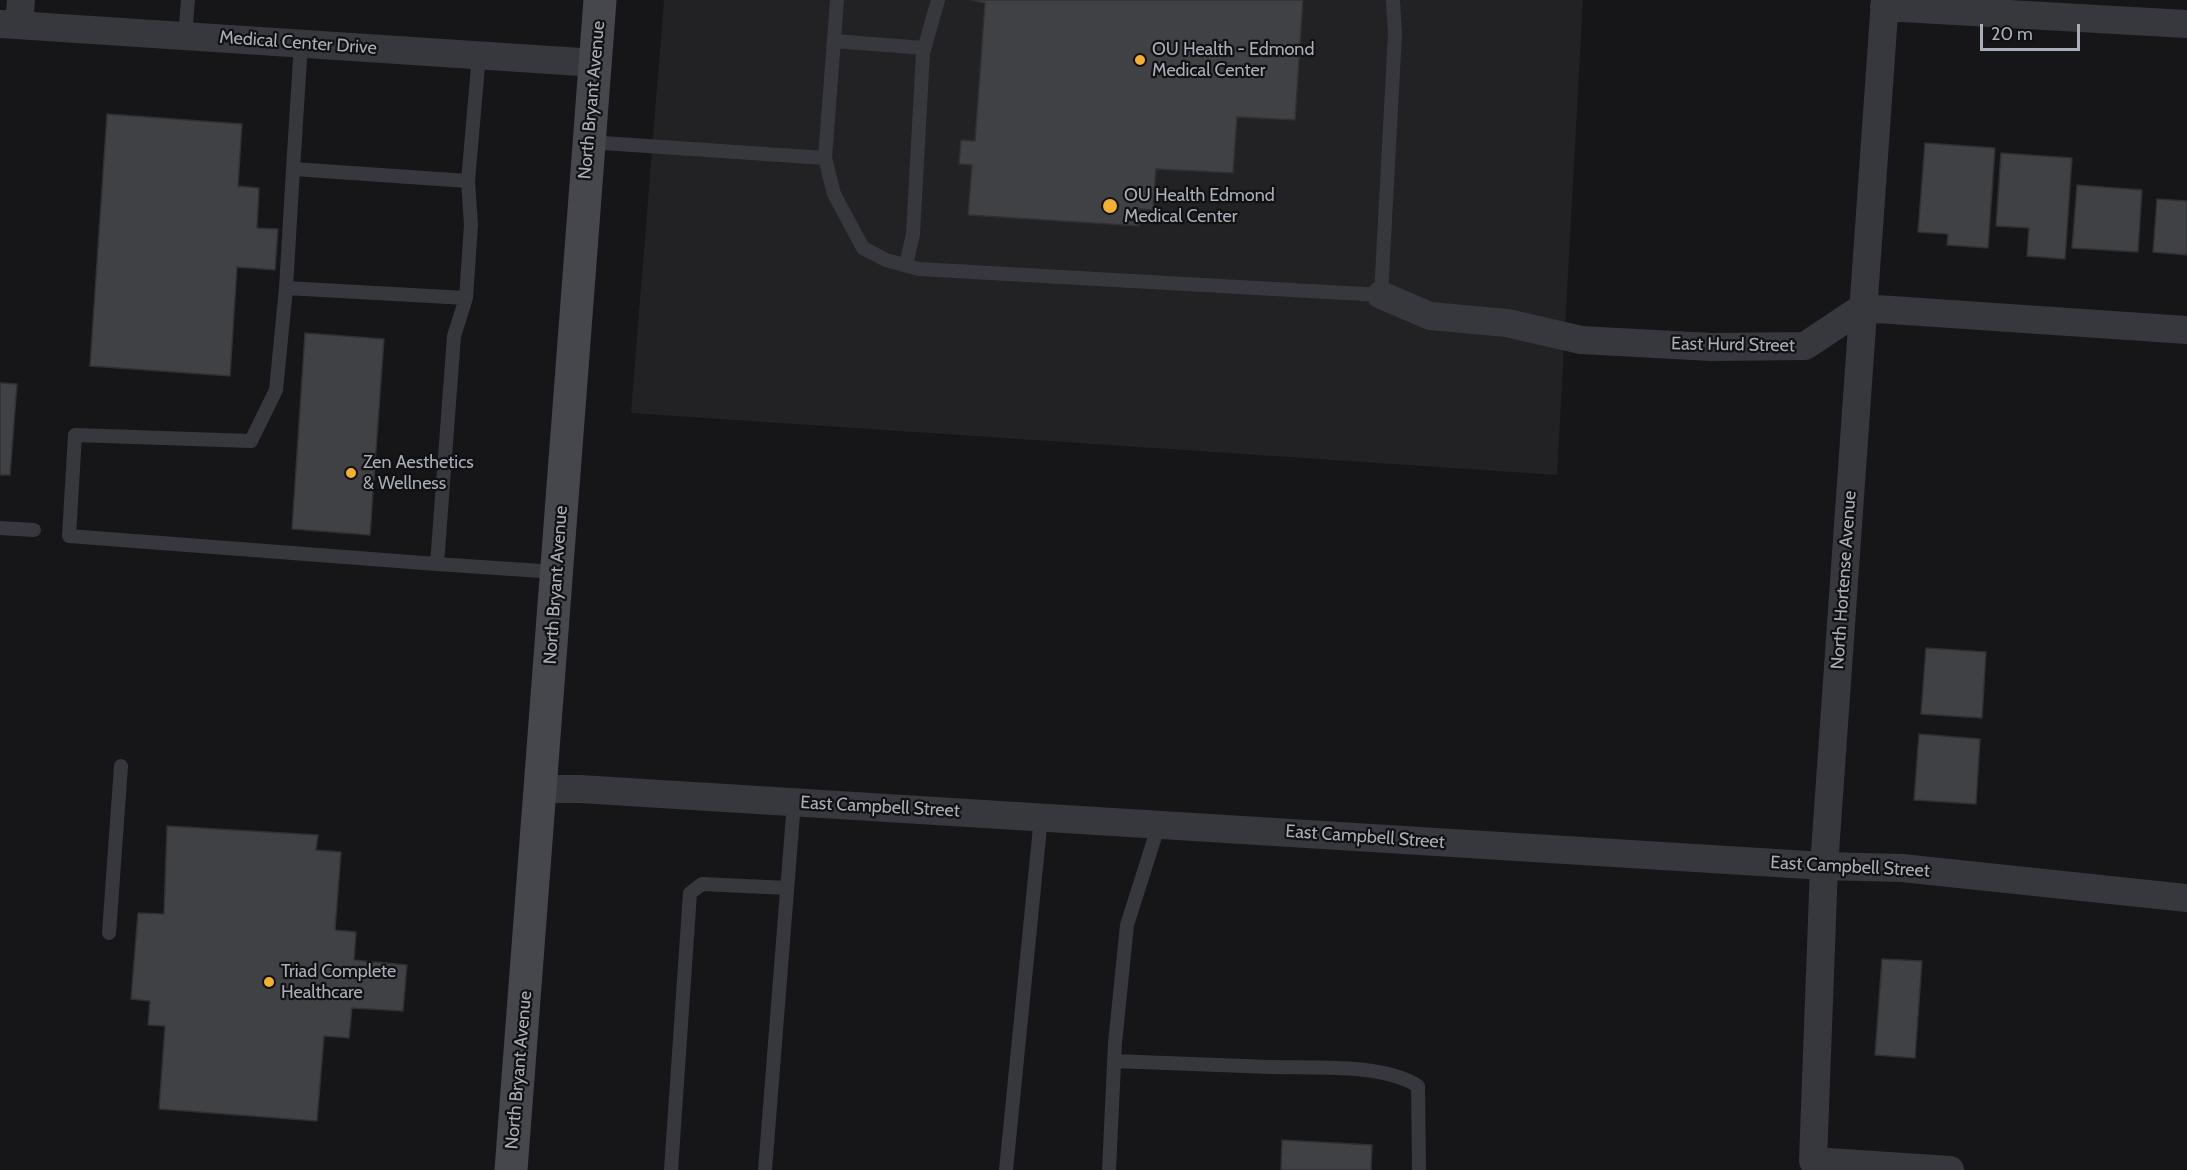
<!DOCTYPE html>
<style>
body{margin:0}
#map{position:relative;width:2187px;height:1170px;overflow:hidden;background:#161618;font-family:Cabin,sans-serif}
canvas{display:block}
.scale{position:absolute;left:1980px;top:24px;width:100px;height:27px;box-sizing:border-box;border:3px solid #a8adb8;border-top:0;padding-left:8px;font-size:18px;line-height:21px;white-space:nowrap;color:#a8adb8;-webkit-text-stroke:4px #111113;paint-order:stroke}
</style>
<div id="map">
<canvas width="2187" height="1170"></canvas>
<div class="scale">20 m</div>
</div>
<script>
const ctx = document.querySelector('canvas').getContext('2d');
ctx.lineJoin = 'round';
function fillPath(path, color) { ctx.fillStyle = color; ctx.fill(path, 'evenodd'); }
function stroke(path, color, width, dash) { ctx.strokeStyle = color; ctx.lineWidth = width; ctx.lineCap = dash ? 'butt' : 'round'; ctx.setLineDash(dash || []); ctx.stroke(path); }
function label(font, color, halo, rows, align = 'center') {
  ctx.font = font + ' Cabin,sans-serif'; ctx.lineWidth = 4.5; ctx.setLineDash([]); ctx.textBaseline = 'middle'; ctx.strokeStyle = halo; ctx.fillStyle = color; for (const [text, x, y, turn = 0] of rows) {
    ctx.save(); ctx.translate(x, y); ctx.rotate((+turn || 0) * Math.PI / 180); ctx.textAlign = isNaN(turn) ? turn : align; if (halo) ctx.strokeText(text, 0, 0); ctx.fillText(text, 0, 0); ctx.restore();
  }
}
fillPath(new Path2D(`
 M664 0H1583L1557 475 631 413Z`), '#222225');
const building = new Path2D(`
 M971 0H1303L1295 120 1237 117 1233 173 1156 169 1153 210 1140 209 1139 226 968 215 972 165 959 164 961 140 975 141 985 3Z
 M107 114 242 124 238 186 259 188 257 228 278 229 275 270 237 267 230 376 90 366Z
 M1925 143 1995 148 1988 248 1947 245 1948 234 1918 232Z
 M2001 153 2072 158 2065 259 2027 256 2029 228 1996 226Z
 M2077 185 2142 190 2138 252 2072 248Z
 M2157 199 2187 201V255L2153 252Z
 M305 333 384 339 370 535 292 529Z
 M0 383 17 384 10 475H0Z
 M1926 648 1986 652 1982 718 1921 714Z
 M1919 734 1980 739 1976 804 1914 800Z
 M167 826 318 835 316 850 341 852 335 930 356 932 354 960 407 965 403 1011 352 1008 349 1038 324 1036 317 1121 159 1109 165 1026 148 1025 150 1001 131 999 138 913 164 914Z
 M1882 959 1922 961 1915 1058 1875 1055Z
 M1282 1140 1372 1145 1371 1170H1281Z`);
fillPath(building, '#404145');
stroke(building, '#303034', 1.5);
stroke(new Path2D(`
 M837 0 825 158 834 194 863 248 886 260 919 269 1381 295 1395 34 1393 0
 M185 36 188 0
 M834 41 924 48
 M301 44 293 169 468 181 479 55
 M588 142 825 158
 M906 265 913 234 923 53 938 0
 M286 288 293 169
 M466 298 454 336 437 564 556 572
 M0 528 34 530
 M437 564 69 536 75 435 251 441 276 390 286 288 466 298 471 225 468 181
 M109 933 121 766
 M1114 1061C1166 1063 1218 1065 1270 1067 1312 1068 1383 1063 1418 1086L1419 1170
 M671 1170 690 893 702 884 787 888
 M765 1170 794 802
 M1006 1170 1041 817
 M1109 1170 1115 1043 1127 925 1159 824`), '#37383d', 14);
stroke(new Path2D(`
 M1885 0 1824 866 1813 1161 1950 1170
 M1884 7 2187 24
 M0 24 596 63
 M19 25 21 0
 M1381 295 1430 316 1507 323 1581 340 1711 347 1805 346 1862 308 2187 330
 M542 789H580L1824 866 1902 868 2187 898`), '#37383d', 28);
stroke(new Path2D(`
 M511 1170 600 0`), '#45474d', 33);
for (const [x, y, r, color] of [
 [1140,60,6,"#f2b134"],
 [1110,206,8,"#f2b134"],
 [351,473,6,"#f2b134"],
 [269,982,6,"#f2b134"]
]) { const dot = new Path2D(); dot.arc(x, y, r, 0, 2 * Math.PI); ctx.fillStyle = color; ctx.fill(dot); stroke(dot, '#111113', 2); }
label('18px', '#a8adb8', '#111113', [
 ["Medical Center Drive",298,43,4],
 ["North Bryant Avenue",592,100,-85],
 ["East Hurd Street",1733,345,1],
 ["North Hortense Avenue",1844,580,-86],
 ["North Bryant Avenue",556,585,-86],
 ["East Campbell Street",880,807,3],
 ["East Campbell Street",1365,837,4],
 ["East Campbell Street",1850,867,3],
 ["North Bryant Avenue",519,1070,-85]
]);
label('18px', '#a8adb8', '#111113', [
 ["OU Health - Edmond",1152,50],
 ["Medical Center",1152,71],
 ["OU Health Edmond",1124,196],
 ["Medical Center",1124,217],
 ["Zen Aesthetics",363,463],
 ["& Wellness",363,484],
 ["Triad Complete",281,972],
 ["Healthcare",281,993]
], 'left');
</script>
